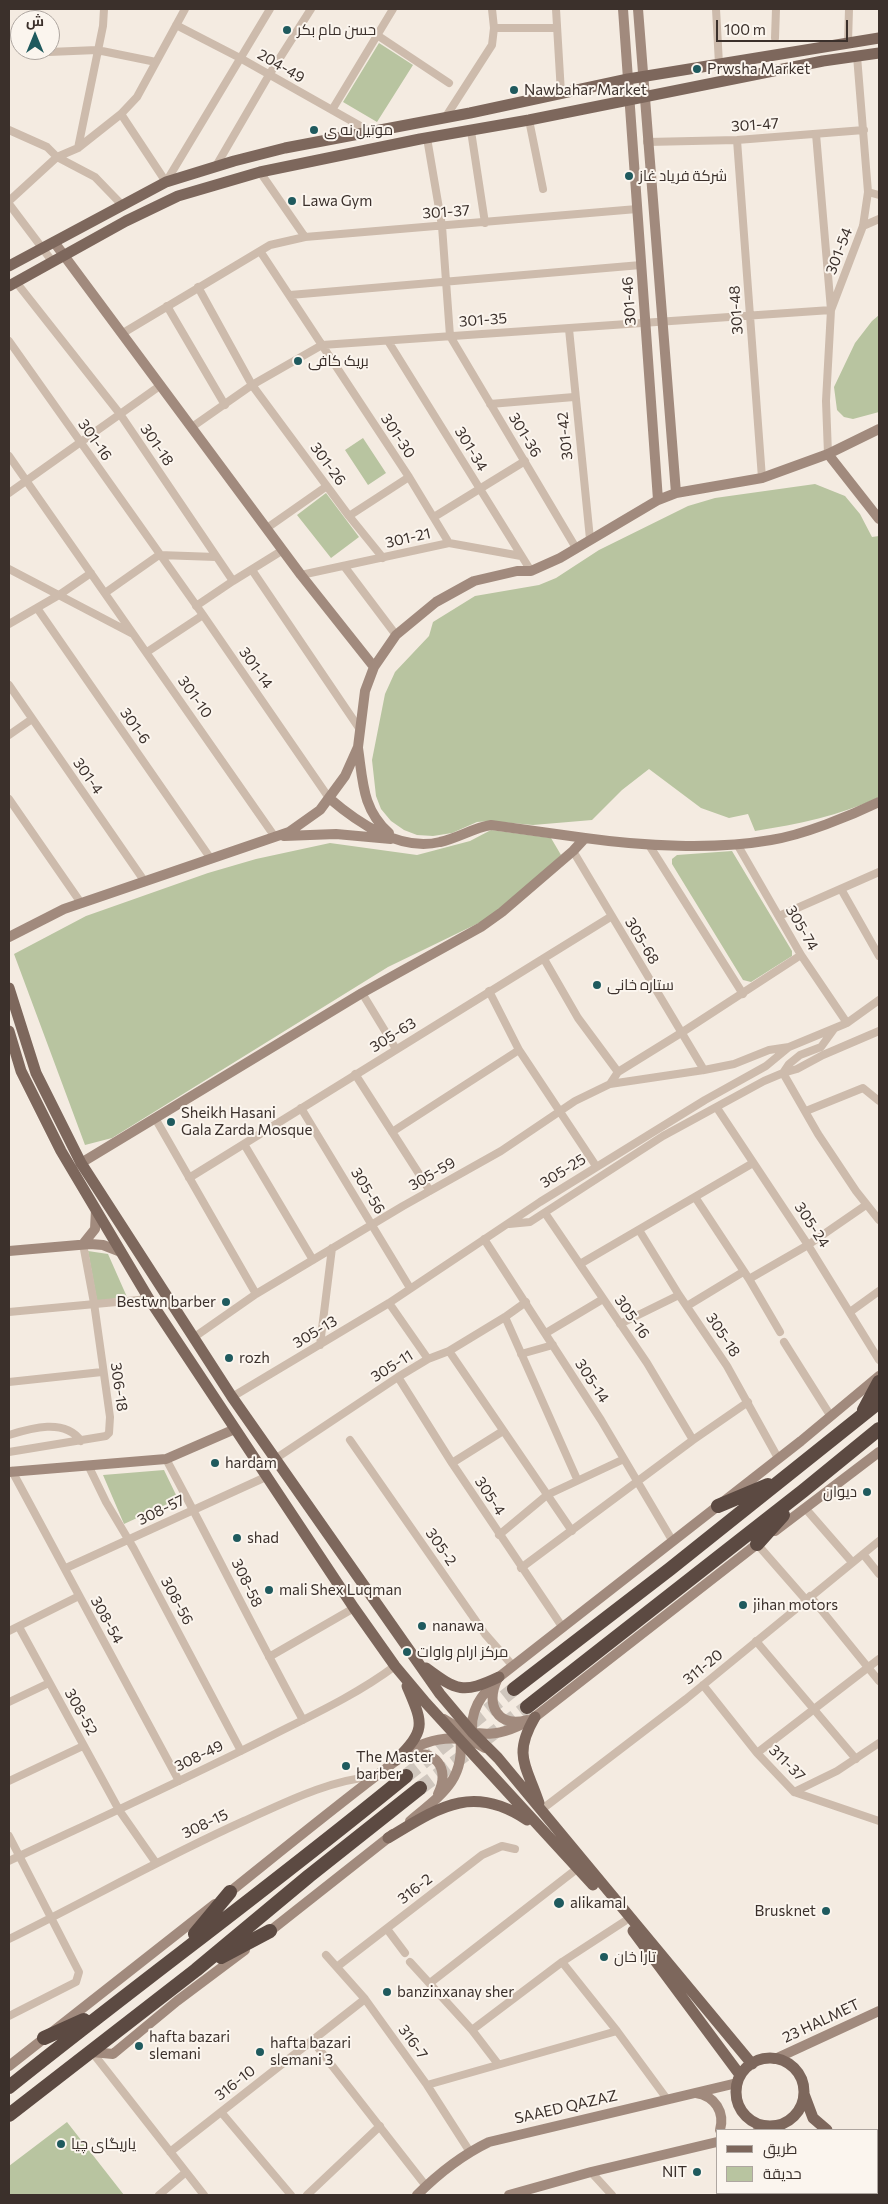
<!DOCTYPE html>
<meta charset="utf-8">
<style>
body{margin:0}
#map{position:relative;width:888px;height:2204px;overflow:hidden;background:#f4ebe1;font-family:Commissioner,Cairo,sans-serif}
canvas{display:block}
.frame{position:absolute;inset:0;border:10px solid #3b302b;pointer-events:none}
.legend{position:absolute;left:716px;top:2129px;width:162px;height:65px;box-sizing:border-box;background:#fbf5ee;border:1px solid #aea6a0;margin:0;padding:6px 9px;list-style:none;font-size:15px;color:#3b302b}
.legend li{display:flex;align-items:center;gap:10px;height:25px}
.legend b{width:25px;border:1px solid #aea6a0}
.north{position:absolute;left:10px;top:10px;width:50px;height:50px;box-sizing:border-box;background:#fbf5ee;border:1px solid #aea6a0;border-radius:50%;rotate:0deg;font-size:14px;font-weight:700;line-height:20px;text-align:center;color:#3b302b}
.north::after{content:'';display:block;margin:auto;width:18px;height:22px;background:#1f5a5e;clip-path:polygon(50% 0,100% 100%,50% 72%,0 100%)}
.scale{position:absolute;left:716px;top:20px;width:132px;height:22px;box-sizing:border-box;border:2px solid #3b302b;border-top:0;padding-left:6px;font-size:15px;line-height:18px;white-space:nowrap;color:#3b302b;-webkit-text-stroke:4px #fbf5ee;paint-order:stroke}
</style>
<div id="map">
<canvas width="888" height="2204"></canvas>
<div class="frame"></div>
<ul class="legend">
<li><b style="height:6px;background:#7d675c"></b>طريق</li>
<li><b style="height:14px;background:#b8c4a0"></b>حديقة</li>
</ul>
<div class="north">ش</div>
<div class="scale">100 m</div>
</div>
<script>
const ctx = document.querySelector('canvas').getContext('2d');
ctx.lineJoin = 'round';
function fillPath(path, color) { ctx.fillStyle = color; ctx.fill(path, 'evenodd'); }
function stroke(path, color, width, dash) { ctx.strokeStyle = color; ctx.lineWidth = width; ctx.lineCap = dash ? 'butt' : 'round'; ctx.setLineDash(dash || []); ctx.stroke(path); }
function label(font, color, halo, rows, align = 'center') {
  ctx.font = font + ' Commissioner,Cairo,sans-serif'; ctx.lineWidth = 4; ctx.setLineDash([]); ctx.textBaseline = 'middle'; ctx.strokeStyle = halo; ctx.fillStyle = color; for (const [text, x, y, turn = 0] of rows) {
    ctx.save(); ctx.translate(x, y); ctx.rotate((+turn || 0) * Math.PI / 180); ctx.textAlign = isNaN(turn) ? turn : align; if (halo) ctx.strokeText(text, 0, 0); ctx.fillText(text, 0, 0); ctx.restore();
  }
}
fillPath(new Path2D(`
 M379 43 413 65 377 122 343 102Z
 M879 315V412L853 419 844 417 837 410 834 387 855 343 872 321Z
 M363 438 386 473 368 485 345 450Z
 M815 484 845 496 860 514 872 537 879 536V797C840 816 798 824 755 831L748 814 729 818 701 808 649 769 622 790 592 820 533 825 490 821 477 822 452 833 433 836 417 835 404 830 391 821 381 809 376 796 372 760 385 694 395 672 429 636 433 622 475 596 539 585 556 578 599 550 688 506 715 498Z
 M326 493 359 537 331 558 297 515Z
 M491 830 551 838 561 855 510 904 489 918 388 967 112 1138 85 1145 14 954 86 916 208 873 256 859 330 843 417 855 470 841Z
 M732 851 792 951V956L751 982 743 980 672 864V859L677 855Z
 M88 1251 108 1254 127 1297 97 1301Z
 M164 1470 178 1499 124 1524 103 1475Z
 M67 2122 124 2195H9V2166Z`), '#b8c4a0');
stroke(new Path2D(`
 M487 1738 527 1707
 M406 1776 514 1689
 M420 1788 470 1751`), '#cfc6bd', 14, [14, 7]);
stroke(new Path2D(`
 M556 9 561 93
 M716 9 719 64
 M176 25 240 58 371 132
 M494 28H557
 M377 35 449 83
 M775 38 776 9
 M848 43 849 9
 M49 52 97 50 156 62
 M332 110 393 9
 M121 114 166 182 270 9
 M445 118 492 45 494 28 492 9
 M529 120 543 189
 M9 130 47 147 57 157 95 177 123 206
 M471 131 485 223
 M427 138 442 226 450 336 576 548
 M737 140 762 478
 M647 142 737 140 864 130
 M78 148 103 26 104 9
 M216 166 269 75 311 9
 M260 172 305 237
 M868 192 879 195
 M9 201 57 157 78 148 121 114 137 97 185 9
 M9 204 52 261
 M863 226 879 219
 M260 251 409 477 449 543
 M16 282 120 414 233 581 283 550
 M198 287 252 385 349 516 383 558
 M290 295 641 265
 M167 306 225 405
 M569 329 590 539
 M123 333 270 245 305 237 637 209
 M9 341 203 615 329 798
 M388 341 531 571
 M490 404 574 397
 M192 427 252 385 322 345 831 310 816 134
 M828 454 826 401 831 310 863 226 868 192 857 56
 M9 456 275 837
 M9 493 161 385
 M349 516 409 477
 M434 517 525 461
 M267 528 327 486
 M344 566 396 635
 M9 569 133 634
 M252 570 359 728
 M301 575 449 543 521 556
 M105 593 159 555 216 557
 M196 606 233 581
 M37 608 211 859
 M9 624 59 595 91 573
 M147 652 203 615
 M9 685 145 882
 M9 735 32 719
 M9 799 81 903
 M737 844 801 955 847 1023
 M649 845 743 994
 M573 851 704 1070
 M841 889 879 956
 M779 916 879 872
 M544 959 578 1018 618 1072
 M489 991 519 1050 596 1166
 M362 993 396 1049
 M879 1031 823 1055 797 1069 783 1073 818 1134 856 1191 879 1220
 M355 1074 430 1191
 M610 1084 704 1070 734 1064 769 1050 789 1047 847 1023 879 1000
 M301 1108 410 1288
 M717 1108 808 1245 879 1360
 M806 1111 863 1088 879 1101
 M155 1118 256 1294
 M392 1132 519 1050
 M244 1144 313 1260
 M189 1178 612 916
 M695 1197 749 1279 780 1332
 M545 1213 647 1363 693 1440
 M509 1224 530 1222 663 1136 764 1081 783 1073 789 1064 800 1055 821 1047 834 1029
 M639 1230 679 1295 727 1366 778 1458
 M484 1239 601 1420 672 1540
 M580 1264 753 1163
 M749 1279 808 1245 866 1205
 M389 1303 428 1359
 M687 1306 743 1272
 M9 1312 149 1299
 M850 1312 879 1291
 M505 1317 577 1479
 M620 1324 679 1295
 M546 1333 603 1299
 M193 1338 256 1294 403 1206 501 1151 575 1101 610 1084 618 1072 681 1033 801 955
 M784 1342 830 1415
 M320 1345 332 1248
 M449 1351 572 1531
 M521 1354 553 1345
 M398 1377 452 1463 563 1628
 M9 1382 102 1372
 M232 1397 389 1303 540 1202 705 1100 766 1066 789 1047
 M9 1435C31 1428 65 1418 81 1441
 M350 1440 485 1634 513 1666
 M9 1452 106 1436 109 1433 110 1417 94 1303 83 1244
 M166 1459C213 1546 256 1634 303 1720
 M275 1459 398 1377 428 1359 449 1351 505 1317 526 1302
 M452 1463 503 1431
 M88 1465 106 1502 134 1549 241 1751
 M12 1471 179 1781
 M805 1508 852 1562
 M499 1535 547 1495 624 1459
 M757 1544 806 1600
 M863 1554 879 1574
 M66 1568 268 1476
 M521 1568 693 1440 748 1402
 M810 1596 879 1681
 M19 1627 119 1810 156 1863
 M9 1631 79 1596
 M756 1641 856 1759
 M269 1657 354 1608
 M703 1685 757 1753 794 1792 879 1821
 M9 1702 49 1683
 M757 1753 879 1659
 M9 1781 83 1746
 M794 1792 837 1771 879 1743
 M541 1810 686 1699 879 1541
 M9 1836 79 1972 76 1982 9 2016
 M9 1861C94 1821 179 1782 263 1740 308 1717 355 1696 395 1666
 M387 1929 405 1953
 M9 1939C88 1900 164 1857 244 1821 288 1801 329 1780 377 1776
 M326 1955 365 1999 427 2085 470 2152
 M410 1962 472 2030 498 2064
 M562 1962 617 2031 667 2099
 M338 1966 482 1855 502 1846 515 1849
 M430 1983 578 1868
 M472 2030 562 1962 625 1921
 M312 2040 426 2186
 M92 2052 204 2195
 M427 2085 617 2031
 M221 2112 291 2195
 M170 2152 365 1999
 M591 2172 612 2195
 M159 2195 186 2172
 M307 2195 380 2126`), '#cdbbac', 8);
stroke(new Path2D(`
 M623 9 658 500
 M638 9 676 493
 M54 242 301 575 374 667
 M828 454 879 519
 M358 748C363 781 362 809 389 833
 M329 798C358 823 400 852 440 842 458 838 473 828 491 825L585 838
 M284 836 336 834 391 839
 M9 937 64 909 289 832 320 810 345 776 358 747 365 691 374 667 396 635 436 602 474 581 517 571H531L560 558 658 500 676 493 762 478 828 454 879 429
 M81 1163 362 993 481 927 502 912 573 851 585 838C642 846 714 850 771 840 803 835 850 816 879 802
 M83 1244 95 1229 96 1210
 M9 1251 90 1244 103 1245 121 1252
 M9 1472 166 1459 235 1429
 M775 1531 879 1452
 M497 1680C485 1705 498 1728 527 1720
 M444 1719C476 1741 503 1737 535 1717L761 1541
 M473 1737C468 1711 482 1694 499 1677L801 1441 879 1376
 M407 1756C435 1747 451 1769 438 1794
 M410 1821C441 1795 466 1780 460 1736
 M226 1895C276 1855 325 1815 376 1776 392 1765 407 1749 426 1743 446 1736 468 1737 485 1748
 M265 1935 393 1834
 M92 2052 113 2054 177 2001 245 1950
 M775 2059 879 2011
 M9 2066 215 1904
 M696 2093C715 2096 725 2112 720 2130
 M758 2130 772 2126
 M417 2195C438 2174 462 2155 489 2142L737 2083
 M509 2195 591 2172 717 2142`), '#a18a7d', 10);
stroke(new Path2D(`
 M9 266 166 182 234 161 285 148 470 113 628 79 879 38
 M9 286 126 221 178 196 260 172 420 139 529 120 823 61 879 53
 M9 988 36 1073 81 1163 232 1397 440 1694 472 1732 498 1758 752 2064
 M9 1031 21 1071 61 1151 149 1299 354 1608 395 1666 426 1703 593 1885
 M426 1668C457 1691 463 1694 499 1677
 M535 1717C512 1756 527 1766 539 1803
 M396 1760C427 1729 423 1724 407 1686
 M388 1838C438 1808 472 1783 527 1820
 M633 1931 740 2075
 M736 2092a34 34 0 1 1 68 0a34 34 0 1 1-68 0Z
 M804 2094 813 2118 827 2130
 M877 2176 879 2178
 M876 2193 879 2195`), '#7d675c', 11);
stroke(new Path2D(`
 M864 1410 879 1382
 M718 1506 768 1485
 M757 1544 783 1515
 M514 1689 670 1569 879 1402
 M527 1707 803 1491 879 1429
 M195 1934 230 1892
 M221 1957 270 1931
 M44 2038 84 2020
 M9 2087C140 1982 276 1883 406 1776
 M9 2115 196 1970 309 1876 420 1788`), '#5c4a42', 14);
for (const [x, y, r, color] of [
 [287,30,5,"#1f5a5e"],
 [697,69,5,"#1f5a5e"],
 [514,90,5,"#1f5a5e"],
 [314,130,5,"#1f5a5e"],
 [629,176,5,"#1f5a5e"],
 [292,201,5,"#1f5a5e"],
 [298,361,5,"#1f5a5e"],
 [597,985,5,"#1f5a5e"],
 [171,1122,5,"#1f5a5e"],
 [226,1302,5,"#1f5a5e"],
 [229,1358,5,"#1f5a5e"],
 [215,1463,5,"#1f5a5e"],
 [867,1492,5,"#1f5a5e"],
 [237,1538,5,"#1f5a5e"],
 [269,1590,5,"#1f5a5e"],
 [743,1605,5,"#1f5a5e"],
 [422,1626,5,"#1f5a5e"],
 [407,1652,5,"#1f5a5e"],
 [346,1766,5,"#1f5a5e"],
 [559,1903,6,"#1f5a5e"],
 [826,1911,5,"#1f5a5e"],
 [604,1957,5,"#1f5a5e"],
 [387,1992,5,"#1f5a5e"],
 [139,2046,5,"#1f5a5e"],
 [260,2052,5,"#1f5a5e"],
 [61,2144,5,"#1f5a5e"],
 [697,2172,5,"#1f5a5e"]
]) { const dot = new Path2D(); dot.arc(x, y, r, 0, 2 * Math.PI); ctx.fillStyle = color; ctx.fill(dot); stroke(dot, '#fbf5ee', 2); }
label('15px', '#3b302b', '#fbf5ee', [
 ["حسن مام بکر",297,30],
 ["Prwsha Market",707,69],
 ["Nawbahar Market",524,90],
 ["موتیل نه ی",324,130],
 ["شرکة فرياد غاز",639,176],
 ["Lawa Gym",302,201],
 ["بریک کافی",308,361],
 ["ستاره خانی",607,985],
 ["Sheikh Hasani",181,1113],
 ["Gala Zarda Mosque",181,1130],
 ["Bestwn barber",216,1302,"right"],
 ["rozh",239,1358],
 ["hardam",225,1463],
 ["دیوان",857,1492,"right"],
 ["shad",247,1538],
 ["mali Shex Luqman",279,1590],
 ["jihan motors",753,1605],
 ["nanawa",432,1626],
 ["مركز ارام واوات",417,1652],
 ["The Master",356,1757],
 ["barber",356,1774],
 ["alikamal",570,1903],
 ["Brusknet",816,1911,"right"],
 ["تارا خان",614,1957],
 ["banzinxanay sher",397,1992],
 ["hafta bazari",149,2037],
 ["slemani",149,2054],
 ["hafta bazari",270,2043],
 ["slemani 3",270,2060],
 ["یاریگای چیا",71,2144],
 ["NIT",687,2172,"right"]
], 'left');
label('15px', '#3b302b', '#fbf5ee', [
 ["204-49",281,66,30],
 ["301-47",755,125,-4],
 ["301-37",446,212,-4],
 ["301-54",839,251,-69],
 ["301-46",629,301,-94],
 ["301-48",736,310,-94],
 ["301-35",483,320,-4],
 ["301-36",525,435,59],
 ["301-30",398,436,57],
 ["301-42",565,436,-96],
 ["301-16",95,440,55],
 ["301-18",157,445,56],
 ["301-34",471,449,59],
 ["301-26",328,464,54],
 ["301-21",408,538,-13],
 ["301-14",256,668,55],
 ["301-10",195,697,55],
 ["301-6",135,726,55],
 ["301-4",88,776,55],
 ["305-74",802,928,60],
 ["305-68",642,941,59],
 ["305-63",393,1035,-32],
 ["305-25",563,1171,-32],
 ["305-59",432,1174,-30],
 ["305-56",368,1191,59],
 ["305-24",812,1225,57],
 ["305-16",632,1317,55],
 ["305-13",315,1332,-31],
 ["305-18",723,1335,57],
 ["305-11",392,1366,-32],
 ["305-14",592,1381,57],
 ["306-18",119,1387,82],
 ["305-4",490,1496,57],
 ["308-57",161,1510,-26],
 ["305-2",441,1547,55],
 ["308-58",247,1583,64],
 ["308-56",177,1601,62],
 ["308-54",107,1620,61],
 ["311-20",703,1667,-39],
 ["308-52",81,1712,61],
 ["308-49",199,1756,-26],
 ["311-37",787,1763,45],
 ["308-15",205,1824,-25],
 ["316-2",415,1889,-38],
 ["23 HALMET",821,2021,-25],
 ["316-7",413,2042,54],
 ["316-10",235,2083,-38],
 ["SAAED QAZAZ",566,2107,-13]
]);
</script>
